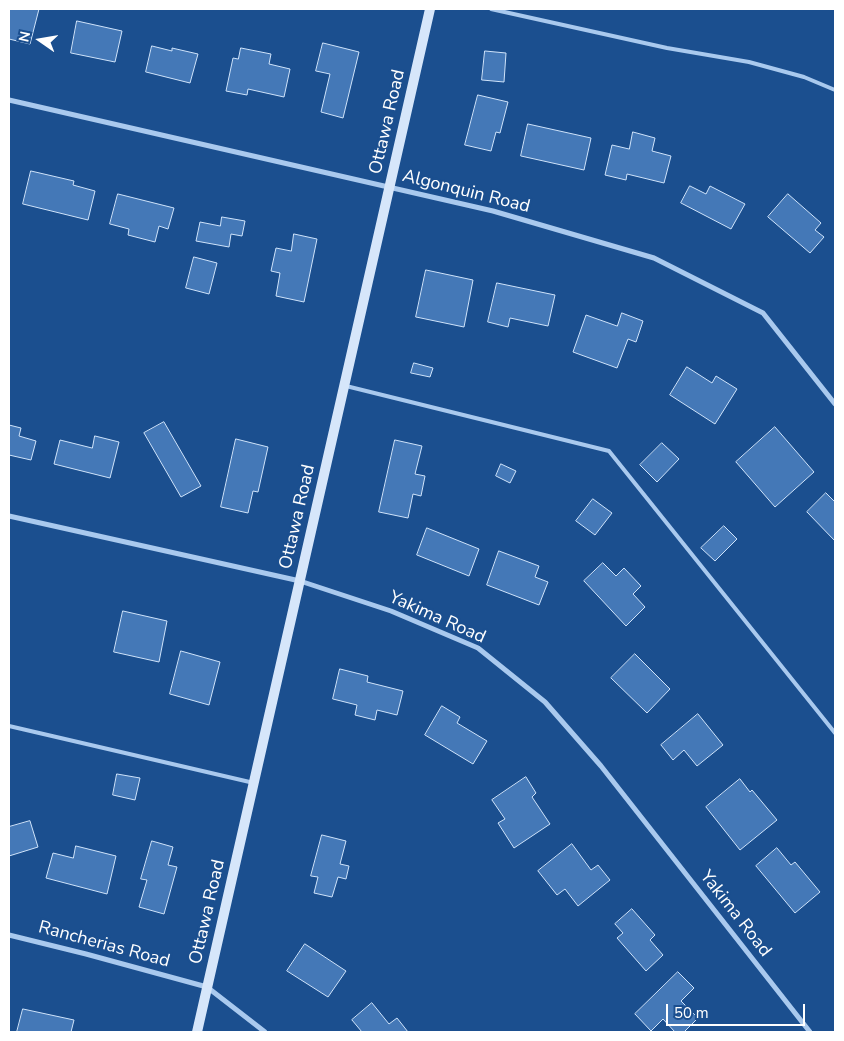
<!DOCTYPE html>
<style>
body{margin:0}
#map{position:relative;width:844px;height:1041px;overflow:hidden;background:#1b4f8f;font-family:"Nunito Sans",sans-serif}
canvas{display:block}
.frame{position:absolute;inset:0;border:10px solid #fff;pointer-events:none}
.north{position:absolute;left:15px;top:15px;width:50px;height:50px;-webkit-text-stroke:4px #1b4f8f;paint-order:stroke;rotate:283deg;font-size:14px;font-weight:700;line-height:20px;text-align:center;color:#fff}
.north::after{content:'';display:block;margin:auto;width:18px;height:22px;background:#fff;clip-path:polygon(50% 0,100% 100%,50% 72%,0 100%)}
.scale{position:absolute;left:666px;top:1004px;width:139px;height:22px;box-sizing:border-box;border:2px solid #fff;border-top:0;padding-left:6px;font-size:15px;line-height:18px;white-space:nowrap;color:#fff;-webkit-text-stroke:4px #1b4f8f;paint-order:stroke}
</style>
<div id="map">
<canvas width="844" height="1041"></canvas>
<div class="frame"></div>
<div class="north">N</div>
<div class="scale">50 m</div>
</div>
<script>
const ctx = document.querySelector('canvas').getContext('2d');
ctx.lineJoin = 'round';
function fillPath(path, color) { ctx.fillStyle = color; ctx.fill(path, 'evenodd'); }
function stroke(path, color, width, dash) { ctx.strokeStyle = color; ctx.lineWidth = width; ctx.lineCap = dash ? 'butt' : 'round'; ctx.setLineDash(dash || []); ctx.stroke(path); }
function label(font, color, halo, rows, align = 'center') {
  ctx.font = font + ' "Nunito Sans",sans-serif'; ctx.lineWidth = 4.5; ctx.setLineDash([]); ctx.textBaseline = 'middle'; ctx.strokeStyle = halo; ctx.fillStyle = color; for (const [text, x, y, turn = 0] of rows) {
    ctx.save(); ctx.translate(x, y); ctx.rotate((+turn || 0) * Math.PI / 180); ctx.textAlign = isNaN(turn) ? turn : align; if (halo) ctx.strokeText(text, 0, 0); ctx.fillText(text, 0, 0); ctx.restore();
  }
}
const building = new Path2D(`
 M9 9H39L30 44 9 39Z
 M77 21 122 31 115 62 71 53Z
 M323 43 359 52 343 118 321 112 330 74 316 71Z
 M152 46 172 51V48L198 54 190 83 146 72Z
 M241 48 271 54 269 64 290 69 284 97 248 89 247 95 226 91 233 58 238 59Z
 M485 51 506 53 504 82 482 80Z
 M478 95 508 102 500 133 496 132 491 151 465 145Z
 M528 124 591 138 584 170 521 156Z
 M633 132 655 138 652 151 671 156 664 183 627 174 626 180 605 175 612 145 629 149Z
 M31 171 74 181 73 185 95 191 88 220 23 204Z
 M690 186 706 194 710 186 745 204 731 229 681 203Z
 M118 194 174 208 168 229 159 226 155 242 128 235 129 229 110 224Z
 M788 194 821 223 815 230 824 237 810 253 768 217Z
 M222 217 245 221 242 236 231 234 229 247 196 241 200 222 220 226Z
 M294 234 317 239 304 302 276 296 280 273 271 271 276 248 291 251Z
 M194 257 217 263 209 294 186 288Z
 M426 270 473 280 464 327 416 317Z
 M497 283 555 295 548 326 510 318 508 327 488 322Z
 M622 313 643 321 636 342 628 339 617 368 573 352 586 315 617 326Z
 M414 363 433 368 430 377 411 373Z
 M687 367 712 383 716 376 737 389 715 424 670 395Z
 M164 422 201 486 181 497 144 433Z
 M9 425 21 428 19 436 36 441 31 460 9 455Z
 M775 427 814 472 775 507 736 462Z
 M95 436 119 442 110 478 54 464 60 440 92 448Z
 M236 439 268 447 258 492 253 491 248 513 221 507Z
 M395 440 422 446 415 474 425 476 421 496 413 494 408 518 379 512Z
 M662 443 679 459 657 482 640 465Z
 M501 464 516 471 510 483 496 476Z
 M826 493 835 502V541L807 512Z
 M593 499 612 513 595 535 576 521Z
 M724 526 737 539 715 561 701 548Z
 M427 528 479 549 469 576 417 555Z
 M499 551 539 566 535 577 548 582 539 605 487 585Z
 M603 563 616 576 624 568 641 586 633 594 645 607 626 626 584 581Z
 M123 611 167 621 159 662 114 652Z
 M181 651 220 662 209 705 170 694Z
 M635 654 670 689 647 713 611 678Z
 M340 669 368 676 367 682 403 691 397 715 377 710 375 720 355 715 357 705 333 699Z
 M442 706 460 717 457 723 487 741 473 764 425 735Z
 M698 714 723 745 697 766 684 750 673 760 661 745Z
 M117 774 140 778 135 800 113 795Z
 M526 777 536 793 532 797 550 824 514 848 498 823 505 819 492 800Z
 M740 779 750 792 752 790 777 820 740 850 706 807Z
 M30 821 38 847 9 856V827Z
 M322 835 346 841 340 864 349 866 346 879 338 877 332 897 314 893 318 877 311 876Z
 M152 841 173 847 168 865 177 867 164 914 139 907 147 880 141 879Z
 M572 844 591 870 598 865 610 880 578 906 565 889 557 895 538 871Z
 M76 846 116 856 107 894 46 878 53 853 73 858Z
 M777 848 791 865 795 862 820 892 795 913 756 866Z
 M632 909 655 935 650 940 663 955 646 971 617 938 623 933 615 924Z
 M305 944 346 971 328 997 287 971Z
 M678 972 694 988 681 1001 698 1018 684 1032H675L663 1019 651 1031 635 1014Z
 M372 1003 389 1024 397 1018 408 1032H362L352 1020Z
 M23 1009 74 1020 71 1032H17Z`);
fillPath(building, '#4478b7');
stroke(building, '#cfe3fa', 1);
stroke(new Path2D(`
 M491 9 667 48 749 62 804 77 835 90
 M346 386 609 451 835 733
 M9 726 254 783`), '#a9c9ee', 4);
stroke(new Path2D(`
 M9 100 493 211 654 258 763 313 835 404
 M9 516 300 581 391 611 478 648 545 702 601 766 810 1032
 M9 935 86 954 207 987 265 1032`), '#a9c9ee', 5);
stroke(new Path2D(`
 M197 1032 430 9`), '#d6e6fa', 10);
label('18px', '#fff', '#1b4f8f', [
 ["Ottawa Road",388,122,-77],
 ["Algonquin Road",466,192,14],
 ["Ottawa Road",298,517,-77],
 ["Yakima Road",437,618,24],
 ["Ottawa Road",208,912,-77],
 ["Yakima Road",735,914,52],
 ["Rancherias Road",104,945,15]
]);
</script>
